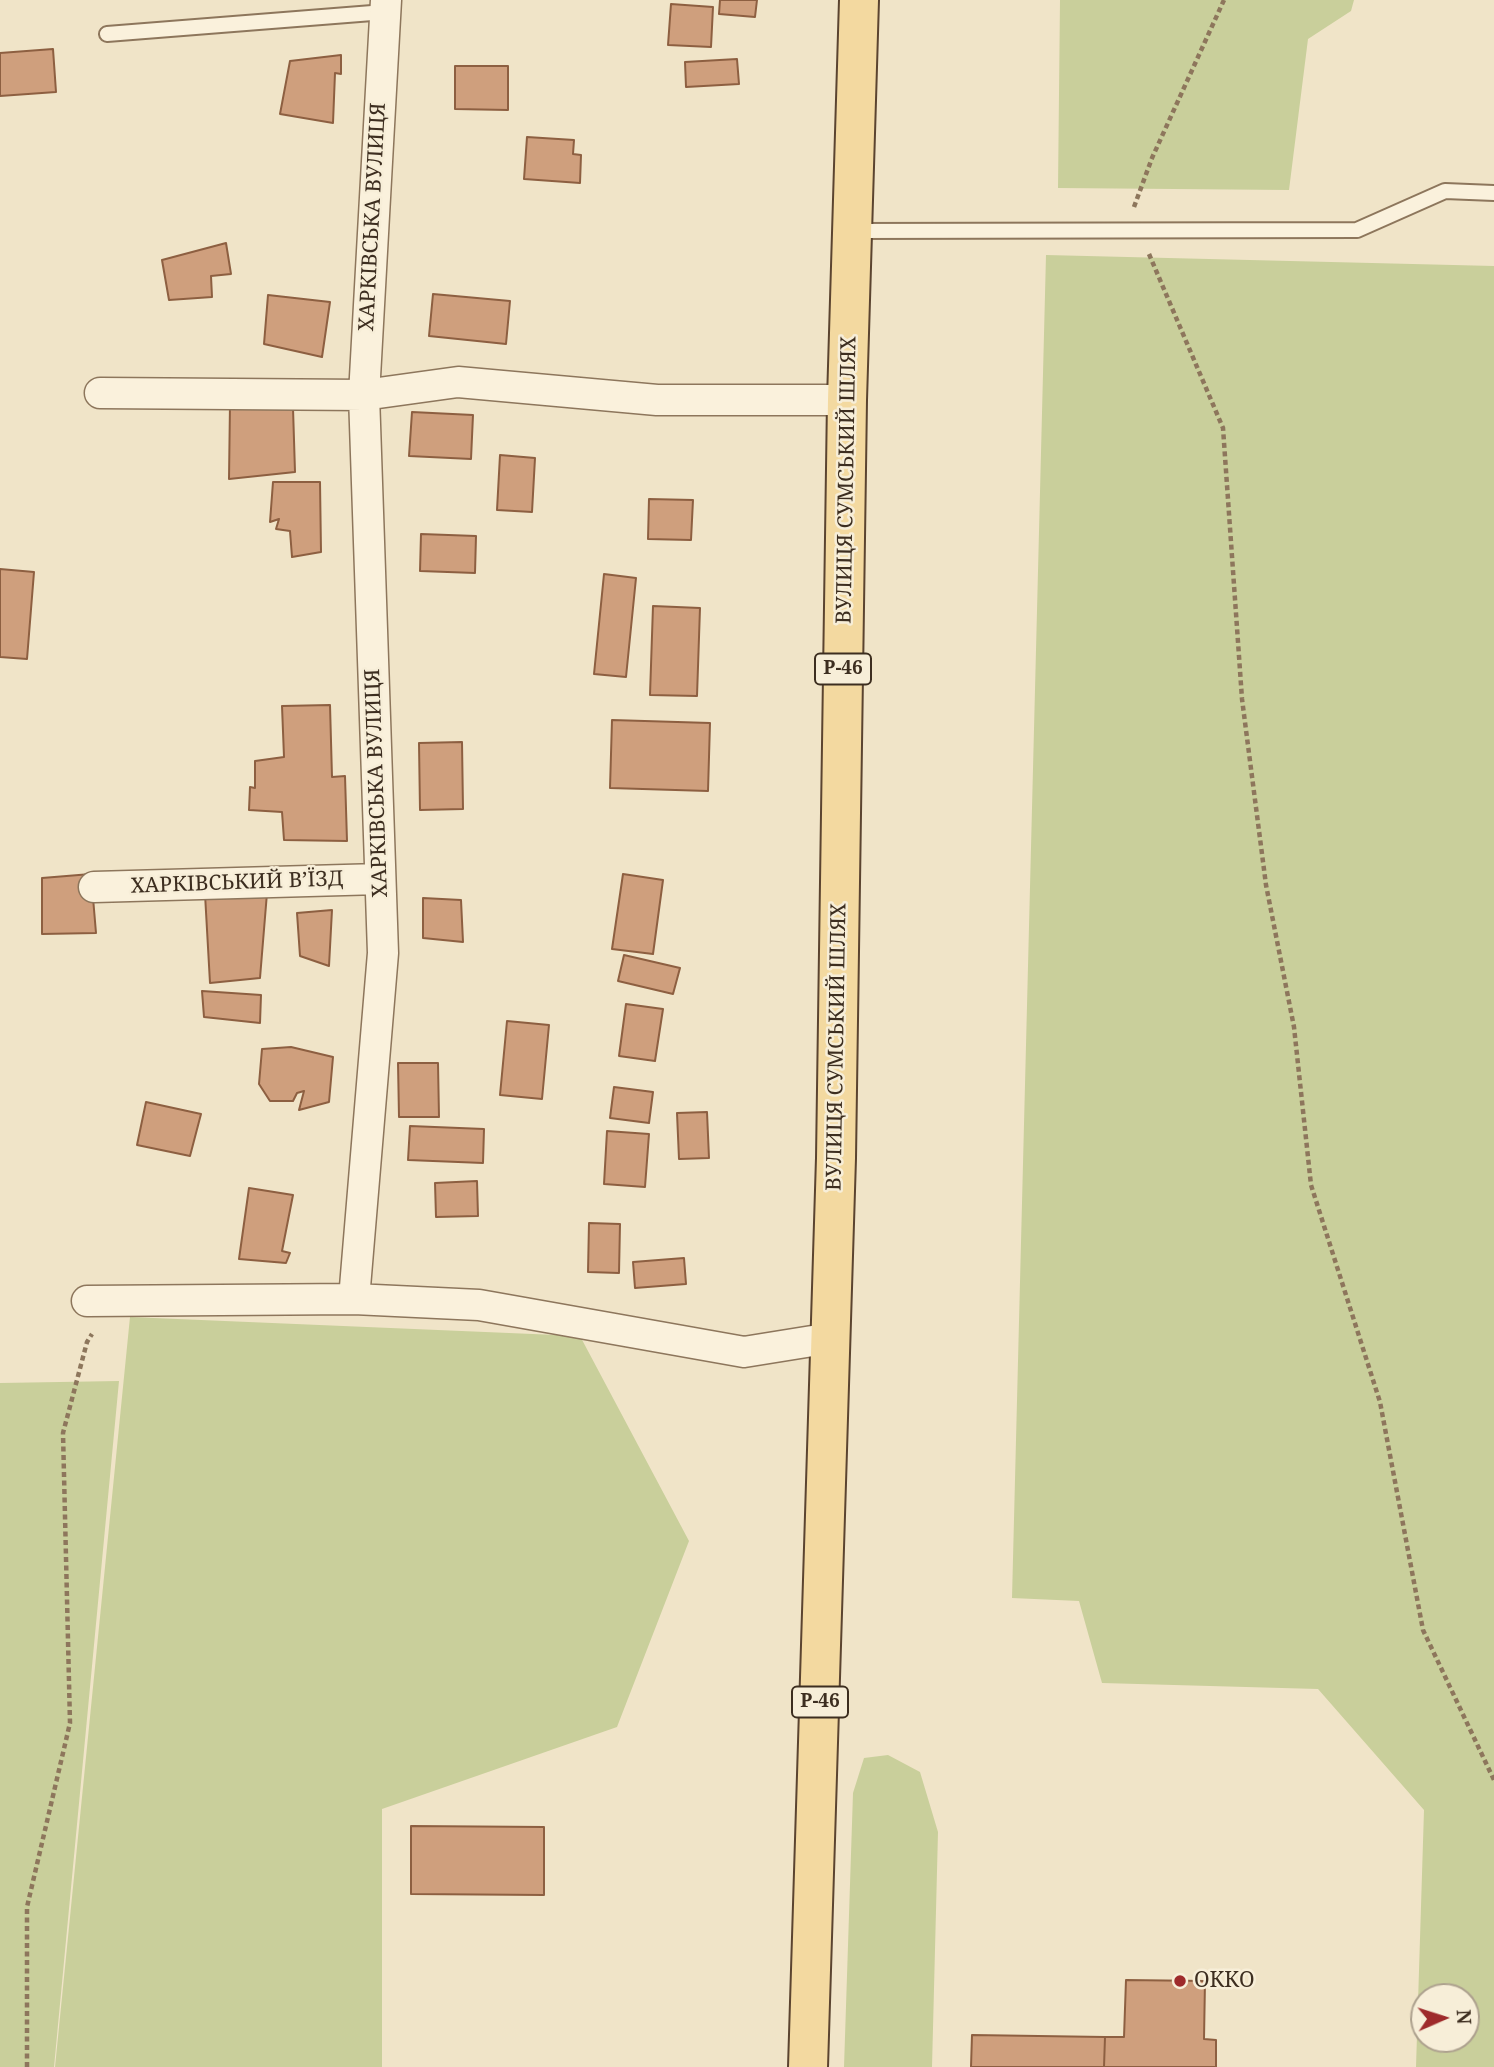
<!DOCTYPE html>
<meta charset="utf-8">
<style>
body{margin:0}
#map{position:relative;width:1494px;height:2067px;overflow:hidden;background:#f0e4c8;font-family:"Noto Serif",serif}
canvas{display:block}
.north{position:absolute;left:1410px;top:1983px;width:70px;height:70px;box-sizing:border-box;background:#f7eed8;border:2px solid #ada18e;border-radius:50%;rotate:87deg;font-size:19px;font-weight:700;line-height:28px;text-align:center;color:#3d2e20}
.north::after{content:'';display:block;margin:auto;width:24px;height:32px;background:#9e2a2b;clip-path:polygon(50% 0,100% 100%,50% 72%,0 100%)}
</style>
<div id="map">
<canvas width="1494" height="2067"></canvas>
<div class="north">N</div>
</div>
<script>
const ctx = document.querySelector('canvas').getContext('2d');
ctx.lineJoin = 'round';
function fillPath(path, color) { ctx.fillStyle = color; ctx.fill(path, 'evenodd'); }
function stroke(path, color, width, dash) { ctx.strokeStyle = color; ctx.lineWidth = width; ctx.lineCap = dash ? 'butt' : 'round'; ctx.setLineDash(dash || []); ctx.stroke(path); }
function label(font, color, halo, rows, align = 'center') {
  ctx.font = font + ' "Noto Serif",serif'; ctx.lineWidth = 5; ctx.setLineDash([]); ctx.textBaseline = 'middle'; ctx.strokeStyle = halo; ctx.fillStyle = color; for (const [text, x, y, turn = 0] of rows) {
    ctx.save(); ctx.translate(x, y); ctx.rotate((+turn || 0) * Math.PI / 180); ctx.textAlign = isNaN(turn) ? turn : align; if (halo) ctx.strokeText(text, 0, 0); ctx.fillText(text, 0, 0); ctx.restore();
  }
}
fillPath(new Path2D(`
 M1060 0H1354L1351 11 1308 39 1289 190 1058 188Z
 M1046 255 1494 266V2067H1416L1424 1810 1318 1689 1102 1683 1079 1601 1012 1598ZM1424 1997H1466V2039H1424Z
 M130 1317 580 1336 689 1541 617 1727 382 1809V2067H55Z
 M119 1381 54 2067H0V1383Z
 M888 1755 920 1772 938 1832 932 2067H844L853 1793 864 1758Z`), '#c9cf9b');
const building = new Path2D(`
 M720 0H757L755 17 719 14Z
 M671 4 713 7 711 47 668 45Z
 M53 49 56 92 0 96V53Z
 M341 55V74L335 73 333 123 280 114 290 61Z
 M737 59 739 84 686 87 685 62Z
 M455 66H508V110L455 109Z
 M527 137 574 140 573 154 581 155 580 183 524 179Z
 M226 243 231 274 211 276 212 297 169 300 162 260Z
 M433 294 510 301 506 344 429 336Z
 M268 295 330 302 322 357 264 344Z
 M230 404 293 408 295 472 229 479Z
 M412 412 473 415 471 459 409 456Z
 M500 455 535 458 532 512 497 510Z
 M273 482H320L321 552 292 557 290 531 276 529 279 519 270 522Z
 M649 499 693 500 691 540 648 539Z
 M421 534 476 536 475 573 420 571Z
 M0 569 34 572 27 659 0 657Z
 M604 574 636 578 626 677 594 674Z
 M653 606 700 608 697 696 650 695Z
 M330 705 332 777 345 776 347 841 284 840 282 812 249 810 250 787 255 788V761L284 757 282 706Z
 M612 720 710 723 708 791 610 788Z
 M462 742 463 809 420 810 419 743Z
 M91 874 96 933 42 934V878Z
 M623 874 663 880 653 954 612 949Z
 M267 893 260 978 210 983 205 894Z
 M423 898 461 900 463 942 423 938Z
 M332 910 329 966 300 956 297 913Z
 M624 955 680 968 673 994 618 981Z
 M202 991 261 995 260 1023 204 1017Z
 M626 1004 663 1009 655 1061 619 1056Z
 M507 1021 549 1025 542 1099 500 1095Z
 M291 1047 333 1057 329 1102 299 1110 304 1091 297 1093 293 1101H270L259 1084 262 1049Z
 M398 1063H438L439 1117H399Z
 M614 1087 653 1092 649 1123 610 1118Z
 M146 1102 201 1114 190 1156 137 1145Z
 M707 1112 709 1158 679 1159 677 1113Z
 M410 1126 484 1129 483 1163 408 1160Z
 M607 1131 649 1134 645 1187 604 1184Z
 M477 1181 478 1216 436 1217 435 1183Z
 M249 1188 293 1195 282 1251 290 1253 286 1263 239 1259Z
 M589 1223 620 1224 619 1273 588 1272Z
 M684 1258 686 1284 635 1288 633 1262Z
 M411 1826 544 1827V1895L411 1894Z
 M1126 1980 1205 1981 1204 2039 1216 2040V2067H1104L1105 2037H1124Z
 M972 2035 1105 2037 1104 2067H971Z`);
fillPath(building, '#cf9f7d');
stroke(building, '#8d5f41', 2);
const service = new Path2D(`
 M107 34 385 12
 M855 231 1357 230 1445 191 1494 193`);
const minor = new Path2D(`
 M100 393 364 395 458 382 657 400H847
 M94 887 380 879
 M354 1299 479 1305 744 1352 831 1338
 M87 1301 354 1299 383 953 364 395 386 0`);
const primary = new Path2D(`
 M808 2067 836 1158 847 400 859 0`);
stroke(service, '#8d765c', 18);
stroke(minor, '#8d765c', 33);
stroke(primary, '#5b4430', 42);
stroke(new Path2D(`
 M1134 207 1152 158 1224 0
 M1149 254 1223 428 1242 699 1266 885 1294 1027 1311 1185 1380 1402 1423 1630 1494 1780
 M27 2067V1907L70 1723 63 1433 87 1342 92 1334`), '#8d765c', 4.5, [5, 3.5]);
stroke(service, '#faf1dc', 14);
stroke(minor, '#faf1dc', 30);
stroke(primary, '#f3d9a0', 38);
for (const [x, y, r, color] of [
 [1180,1981,7,"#9e2a2b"]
]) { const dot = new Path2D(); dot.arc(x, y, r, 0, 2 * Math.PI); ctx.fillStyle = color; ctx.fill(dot); stroke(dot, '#f7eed8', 2.5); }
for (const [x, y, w] of [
 [843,669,56],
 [820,1702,56]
]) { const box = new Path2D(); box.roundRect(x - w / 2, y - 15.5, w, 31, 5); ctx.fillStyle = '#f7eed8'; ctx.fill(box); stroke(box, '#3d2e20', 2); }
label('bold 19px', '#3d2e20', null, [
 ["Р-46",843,669],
 ["Р-46",820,1702]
]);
label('21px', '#3d2e20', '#f7eed8', [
 ["ХАРКІВСЬКА ВУЛИЦЯ",373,217,-87],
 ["ВУЛИЦЯ СУМСЬКИЙ ШЛЯХ",847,480,-89],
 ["ХАРКІВСЬКА ВУЛИЦЯ",377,783,-92],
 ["ХАРКІВСЬКИЙ В’ЇЗД",237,883,-2],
 ["ВУЛИЦЯ СУМСЬКИЙ ШЛЯХ",837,1047,-89]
]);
label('21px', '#3d2e20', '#f7eed8', [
 ["ОККО",1194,1981]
], 'left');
</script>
